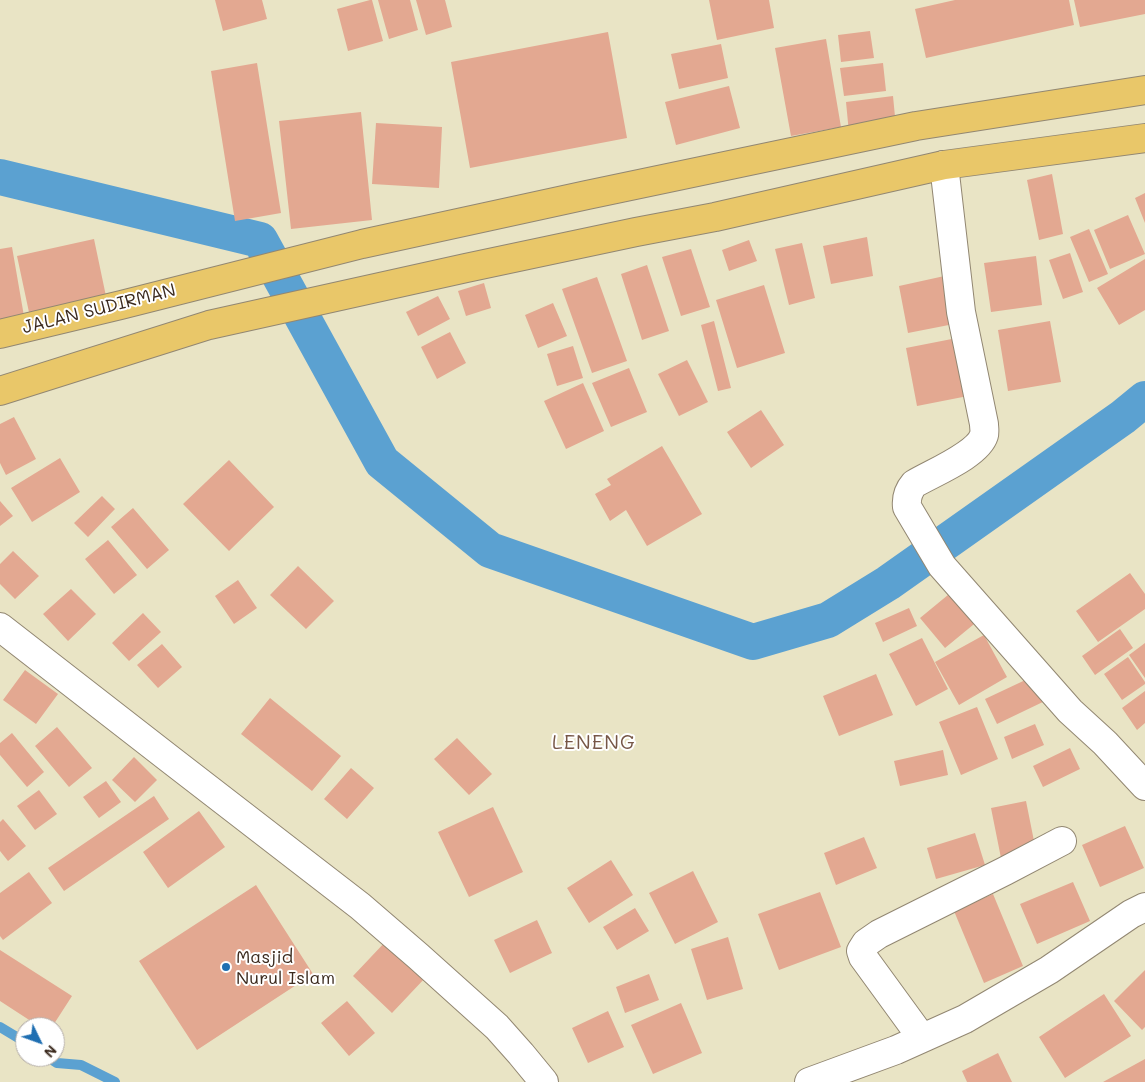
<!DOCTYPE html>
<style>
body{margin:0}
#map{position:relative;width:1145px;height:1082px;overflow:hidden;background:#e9e4c5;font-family:Mali,sans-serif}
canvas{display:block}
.north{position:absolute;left:15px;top:1017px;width:50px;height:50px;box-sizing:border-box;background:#fff;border:1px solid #b1aaa5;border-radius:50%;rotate:132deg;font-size:14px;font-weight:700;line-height:20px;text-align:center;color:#3b2a1e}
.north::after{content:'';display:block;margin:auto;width:18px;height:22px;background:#1f6fb2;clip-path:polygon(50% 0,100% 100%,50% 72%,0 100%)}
</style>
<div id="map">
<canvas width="1145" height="1082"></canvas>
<div class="north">N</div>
</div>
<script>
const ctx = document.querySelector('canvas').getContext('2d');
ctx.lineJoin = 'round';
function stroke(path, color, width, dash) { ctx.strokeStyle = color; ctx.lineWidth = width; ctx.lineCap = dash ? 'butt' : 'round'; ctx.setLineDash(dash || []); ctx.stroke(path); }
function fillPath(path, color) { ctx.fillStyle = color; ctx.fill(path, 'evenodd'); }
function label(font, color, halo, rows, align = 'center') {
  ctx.font = font + ' Mali,sans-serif'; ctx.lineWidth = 4; ctx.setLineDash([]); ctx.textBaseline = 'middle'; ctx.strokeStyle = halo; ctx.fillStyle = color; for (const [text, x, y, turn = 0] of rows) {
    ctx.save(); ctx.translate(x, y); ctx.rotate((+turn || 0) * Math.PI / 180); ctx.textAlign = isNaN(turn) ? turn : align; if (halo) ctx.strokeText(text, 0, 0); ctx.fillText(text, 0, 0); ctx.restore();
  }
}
stroke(new Path2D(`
 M0 1027 25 1042
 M48 1057 57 1063 81 1065 115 1082`), '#5ba1d1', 10);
stroke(new Path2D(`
 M0 177 260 240 382 462 490 550 753 642 828 620 888 583 1123 417 1145 399`), '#5ba1d1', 36);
fillPath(new Path2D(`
 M215 0H262L267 19 223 31Z
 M370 0H372L383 41 348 51 337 9Z
 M378 0H410L418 30 389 39Z
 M416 0H445L452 27 426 35Z
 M709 0H769L774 28 717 40Z
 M955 0H1069L1074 25 926 58 915 9Z
 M1074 0H1145V14L1080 27Z
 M870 31 874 58 841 62 838 35Z
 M608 32 627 138 470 168 451 62Z
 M826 39 841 127 791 136 775 48Z
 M721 44 728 78 679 89 671 54Z
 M257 63 281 213 235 221 211 71Z
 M883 63 886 91 844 96 840 68Z
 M729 86 740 128 676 145 665 102Z
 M893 96 896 127 849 133 846 102Z
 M361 112 372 220 291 229 279 121Z
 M376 123 442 127 439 188 372 184Z
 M1052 174 1063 234 1039 240 1027 180Z
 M1145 193V223L1135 198Z
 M1128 215 1145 254 1110 269 1094 230Z
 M1089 229 1108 274 1089 282 1070 237Z
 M867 237 873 276 831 284 823 246Z
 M94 239 107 301 30 317 17 256Z
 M749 240 757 261 729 271 722 250Z
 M802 243 815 298 789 305 775 249Z
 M12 247 25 322 0 326V249Z
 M691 249 710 307 681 316 662 257Z
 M1070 253 1083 292 1063 299 1049 260Z
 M1036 256 1042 305 991 312 984 263Z
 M1145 259V310L1119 325 1097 288Z
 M647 265 669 331 642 340 621 274Z
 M949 275 959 323 908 333 899 286Z
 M597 277 627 361 592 373 562 289Z
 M484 283 491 308 466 316 458 291Z
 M764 285 785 353 737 368 716 300Z
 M438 296 450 319 418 336 406 312Z
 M553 303 567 336 538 348 525 315Z
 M714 321 731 388 718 391 701 325Z
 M1050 321 1061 382 1008 391 998 330Z
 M450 332 466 363 437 379 421 347Z
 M962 337 973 395 917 406 906 348Z
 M573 346 583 378 557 386 547 354Z
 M687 360 708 402 679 416 658 374Z
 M629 368 647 412 611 427 592 383Z
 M583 383 604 431 566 449 544 401Z
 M761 410 784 445 751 468 727 432Z
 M14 417 36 459 6 475 0 463V424Z
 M662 446 702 514 647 546 626 510 610 521 595 494 611 485 607 479Z
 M60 458 80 492 32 522 11 488Z
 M229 460 274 507 229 551 183 504Z
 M102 496 115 509 88 537 74 523Z
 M0 501 13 516 0 526Z
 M133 508 169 550 147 569 111 527Z
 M108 540 137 575 114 594 85 559Z
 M13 551 39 576 15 599 0 584V564Z
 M298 566 334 601 306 629 270 595Z
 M1130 573 1145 594V609L1098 642 1076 611Z
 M238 580 257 608 234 624 215 596Z
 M71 589 96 614 68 641 43 614Z
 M954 590 979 620 945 648 920 618Z
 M909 608 917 626 883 642 875 623Z
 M143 613 161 632 129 661 112 643Z
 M1120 629 1133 648 1095 675 1082 656Z
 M984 635 1007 677 959 705 935 662Z
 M922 638 948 689 916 706 889 654Z
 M1145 643V678L1129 655Z
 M162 644 182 667 158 688 137 665Z
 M1128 657 1145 682V684L1122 700 1104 674Z
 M25 670 58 694 36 724 3 700Z
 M876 674 893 715 839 736 823 696Z
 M1036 675 1047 700 997 724 985 699Z
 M1145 691V723L1137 730 1122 708Z
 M270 698 341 756 312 791 241 734Z
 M977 707 998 759 961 775 939 722Z
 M1035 724 1044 745 1012 759 1004 737Z
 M57 727 92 768 69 787 35 746Z
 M12 733 44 772 27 787 0 755V743Z
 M457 738 492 774 469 795 434 759Z
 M1070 748 1080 769 1043 787 1033 766Z
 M943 750 948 775 900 786 894 761Z
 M134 757 157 780 135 802 112 780Z
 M351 768 374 788 347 819 324 799Z
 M106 781 121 802 99 818 83 797Z
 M39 790 57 814 35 830 17 806Z
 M154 796 169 819 64 891 48 868Z
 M1026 801 1036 851 1001 858 991 808Z
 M493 807 523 872 469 897 438 832Z
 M199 811 225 847 168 888 143 852Z
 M3 819 26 846 8 861 0 851V822Z
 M1125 826 1144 868 1100 887 1082 845Z
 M975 833 985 865 936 879 927 848Z
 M864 837 877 868 836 885 824 853Z
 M611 860 633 895 589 923 567 888Z
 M693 871 718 922 675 944 649 893Z
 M29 872 52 903 3 940 0 936V893Z
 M1073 882 1090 921 1037 944 1020 904Z
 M256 885 313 974 197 1050 139 961Z
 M820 892 841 947 779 970 758 914Z
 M993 894 1023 966 984 983 954 911Z
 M635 908 649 931 617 950 603 927Z
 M537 920 552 953 510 973 494 940Z
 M728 937 743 989 707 1000 691 949Z
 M387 940 426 977 392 1013 353 976Z
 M0 950 72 996 52 1027H40L0 1001Z
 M1145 970V1027L1142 1030 1114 1001Z
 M649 974 659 1000 625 1013 616 987Z
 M1104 994 1131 1036 1065 1078 1039 1037Z
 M347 1001 375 1033 349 1056 321 1023Z
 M681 1003 702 1053 653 1074 631 1025Z
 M608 1011 624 1047 588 1063 572 1028Z
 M998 1053 1012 1082H967L962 1071Z
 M1145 1059V1082H1103Z`), '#e3a891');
const minor = new Path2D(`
 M944 165 961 312 984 424C984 427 985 432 984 435 978 455 932 473 914 484 908 491 906 498 907 507L942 566 1070 711 1105 743 1145 786
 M922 1038 863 957 861 951 866 943 879 934 1005 871 1062 841
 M809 1082 896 1050 965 1019 1049 970 1131 914 1145 907`);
const tertiary = new Path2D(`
 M0 627 171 760 360 906 418 956 497 1027 521 1054 544 1082`);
const primary = new Path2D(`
 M0 334 121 305 362 244 587 195 916 126 1145 90
 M0 391 209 325 466 268 636 232 715 217 944 165 1145 138`);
stroke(minor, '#928772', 30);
stroke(tertiary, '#928772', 30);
stroke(primary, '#928772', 30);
stroke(minor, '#fff', 28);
stroke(tertiary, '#fff', 28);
stroke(primary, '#e9c769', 28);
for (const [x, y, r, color] of [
 [226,967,5,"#1f6fb2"]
]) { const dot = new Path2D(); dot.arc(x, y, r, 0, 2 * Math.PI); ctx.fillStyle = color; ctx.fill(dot); stroke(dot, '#fff', 2); }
label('18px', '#3b2a1e', '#fff', [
 ["JALAN SUDIRMAN",99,309,-14]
]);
label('18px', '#3b2a1e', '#fff', [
 ["Masjid",236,957],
 ["Nurul Islam",236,978]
], 'left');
ctx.letterSpacing = '1px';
label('20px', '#765646', '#fff', [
 ["LENENG",594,743]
]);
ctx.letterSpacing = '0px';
</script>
